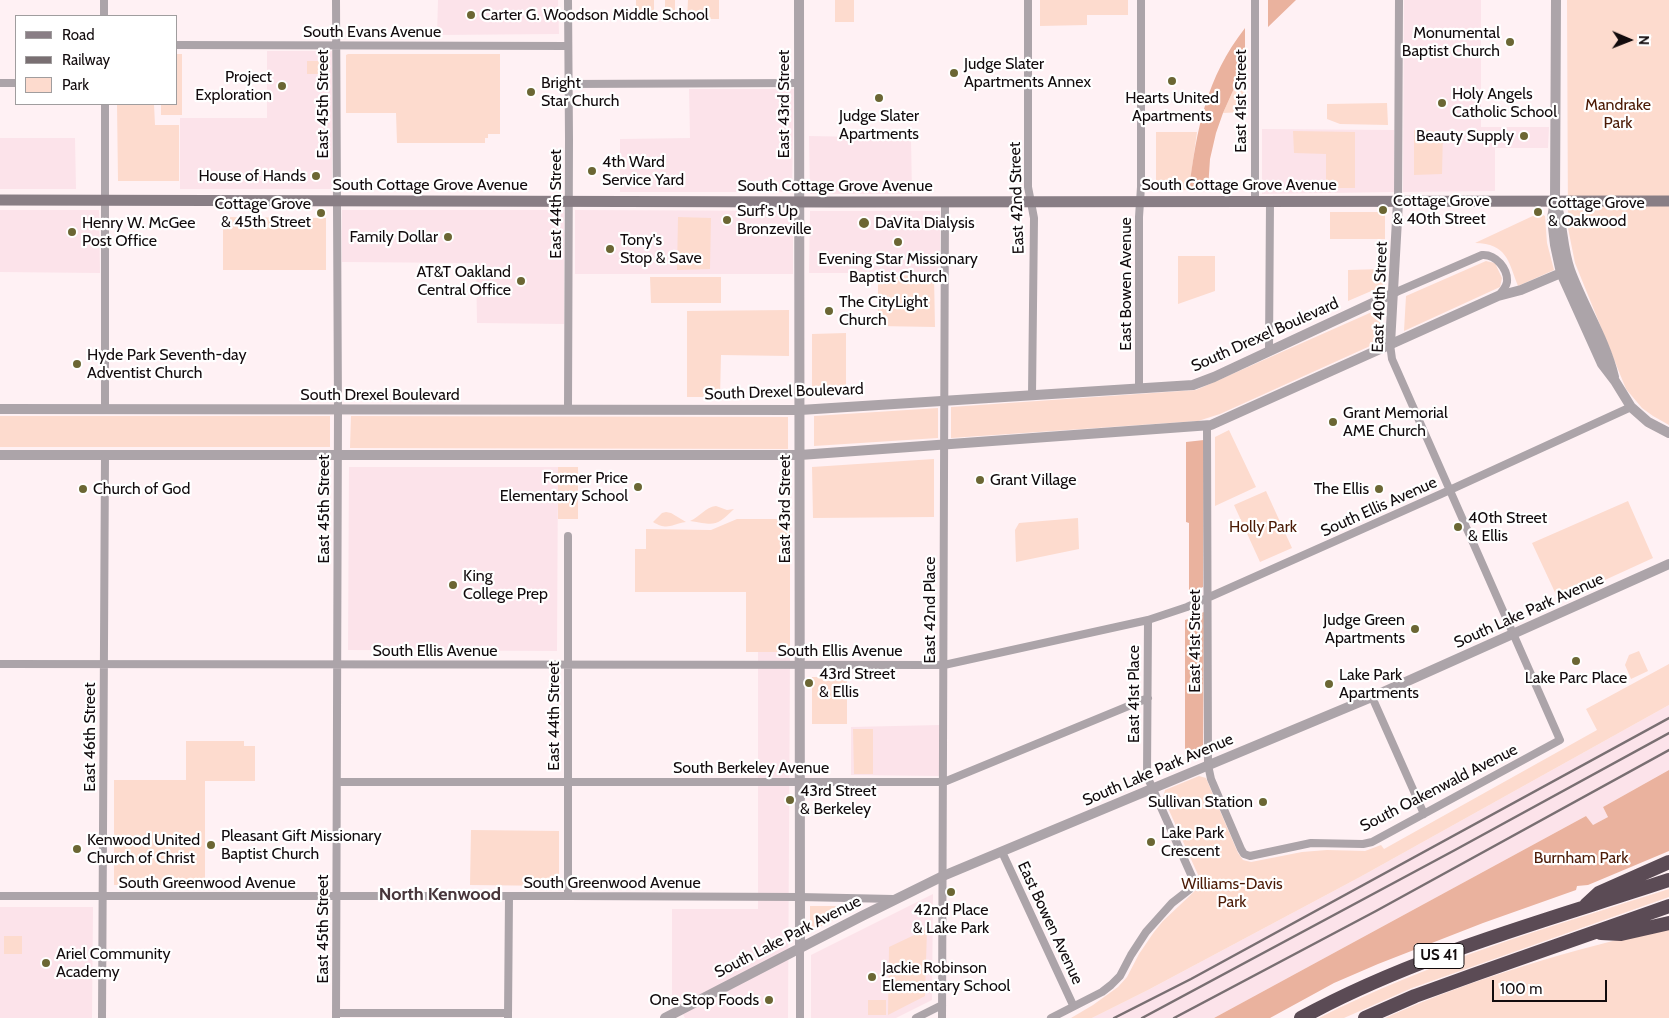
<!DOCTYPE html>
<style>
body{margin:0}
#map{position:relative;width:1669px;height:1018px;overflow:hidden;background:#fff1f4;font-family:Cabin,sans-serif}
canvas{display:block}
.legend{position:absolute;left:15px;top:15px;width:162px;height:90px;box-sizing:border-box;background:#fff;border:1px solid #a09d9e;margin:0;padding:6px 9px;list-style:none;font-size:15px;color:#120b0d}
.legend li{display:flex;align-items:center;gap:10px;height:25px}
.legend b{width:25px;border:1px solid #a09d9e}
.north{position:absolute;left:1604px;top:15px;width:50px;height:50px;-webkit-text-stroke:4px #fff;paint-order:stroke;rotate:91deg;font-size:14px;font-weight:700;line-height:20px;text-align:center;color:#120b0d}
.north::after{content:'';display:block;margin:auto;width:18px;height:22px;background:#120b0d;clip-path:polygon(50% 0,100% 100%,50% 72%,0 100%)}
.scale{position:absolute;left:1492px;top:980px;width:115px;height:22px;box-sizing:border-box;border:2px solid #120b0d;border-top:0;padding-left:6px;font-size:15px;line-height:18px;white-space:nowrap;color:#120b0d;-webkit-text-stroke:4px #fff;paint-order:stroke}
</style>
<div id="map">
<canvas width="1669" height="1018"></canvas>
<ul class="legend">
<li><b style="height:6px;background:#897e85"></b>Road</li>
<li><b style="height:6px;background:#796f72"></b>Railway</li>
<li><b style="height:14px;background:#fddbce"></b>Park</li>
</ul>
<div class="north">N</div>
<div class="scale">100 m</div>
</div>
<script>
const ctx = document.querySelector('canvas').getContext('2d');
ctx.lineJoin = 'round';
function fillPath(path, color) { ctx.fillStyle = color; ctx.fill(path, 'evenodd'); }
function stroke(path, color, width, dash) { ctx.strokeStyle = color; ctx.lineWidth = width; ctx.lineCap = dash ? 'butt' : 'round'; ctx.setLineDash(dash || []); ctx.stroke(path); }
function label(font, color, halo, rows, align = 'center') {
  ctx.font = font + ' Cabin,sans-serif'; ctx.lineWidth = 4.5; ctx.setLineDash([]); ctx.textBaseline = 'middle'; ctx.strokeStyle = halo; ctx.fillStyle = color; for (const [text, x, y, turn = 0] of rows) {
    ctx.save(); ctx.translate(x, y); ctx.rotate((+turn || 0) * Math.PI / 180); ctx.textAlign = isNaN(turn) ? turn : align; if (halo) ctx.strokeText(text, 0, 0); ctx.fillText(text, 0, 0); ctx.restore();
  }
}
fillPath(new Path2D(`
 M438 0H558L559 34 437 35Z
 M1404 0H1481V127H1549L1548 148H1495V191L1403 192Z
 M267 51H332V189H180V118H267Z
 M689 89H794L792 192H620V139L690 138Z
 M1262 129 1394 130 1395 192 1262 194Z
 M809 136 911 138 912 194H810Z
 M0 138H75L76 189H0Z
 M0 210H99L100 273 0 272Z
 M342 210H564V324L477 323 476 263 342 262Z
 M575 210 793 211V274H575Z
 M810 211H940V273H809Z
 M349 467H558L557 651 348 650Z
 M758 652H790L788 1018H685L675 1000H672V909H758Z
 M1669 705V770L1603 807 1608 817 1593 825 1586 816 1214 1018H1092L1148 990 1360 877Z
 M940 725 939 776 851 775V727Z
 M933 894 932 1000 896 1018H811V955Z
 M0 907H93L92 1018H0Z`), '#fce3ea');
fillPath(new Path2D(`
 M636 0H654V21H636Z
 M665 0H675V20H665Z
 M688 0H719V19H687Z
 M835 0H854V22H835Z
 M1040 0H1128V15H1087V25L1040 26Z
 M1567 0H1669V425L1653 416 1642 408 1626 389 1575 263 1568 228Z
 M176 54H182V115H161V104H176Z
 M348 54H500V134H488V138H485V143H397L396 113H346V55Z
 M307 61H323V74H307Z
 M1245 64V112L1223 113Z
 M1387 103 1388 125 1340 124 1327 119V104Z
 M117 104H154L155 125H179V181H118Z
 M1414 130 1443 131 1442 174 1414 175Z
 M1293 131 1355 132V188H1326V154L1294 153Z
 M1156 132H1197L1189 190 1156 191Z
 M1330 212H1385V239H1330Z
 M1537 214H1541L1545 216 1547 243 1554 270 1518 286C1508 260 1507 244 1475 243Z
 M223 217 326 218V270H223Z
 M678 217 711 218 710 269 677 270Z
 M1178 256H1215V291L1178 304Z
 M1486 261 1495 263 1502 278 1500 287 1404 331 1406 296Z
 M1383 269V286L1348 301V270Z
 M878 275 934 276 935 327 878 326Z
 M650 277H721V303H651Z
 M1381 308 1379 342 1220 414 1198 421 951 438V407L1196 390Z
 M789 310V356L721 355 720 397H687V311Z
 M846 333V395L812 397V334Z
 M938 408V438L814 446V416Z
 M0 416H330V447H0Z
 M351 416 788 417V449L350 448Z
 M1229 430 1256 487 1215 506V437Z
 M934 459V517L813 518 812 467Z
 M558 467H578V519H558Z
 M1266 491 1292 548 1260 562 1234 505Z
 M1628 501 1653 558 1559 601 1532 543Z
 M716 506 727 510 734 509C716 527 715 525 690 521 700 517 705 507 716 506Z
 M666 512 671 513 686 522C671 524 668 531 653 522L662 513Z
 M1078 518 1079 549 1016 562 1015 530 1019 523Z
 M737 519H790V652H746V592H635V549H646V529L711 530Z
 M1639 651 1648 671 1631 679 1625 665 1629 655Z
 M1669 664V705L1360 877 1148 990 1092 1018H1071L1093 1005 1118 987 1127 977 1139 954 1154 932 1163 921 1198 888 1199 877 1163 797 1165 790 1199 776 1206 778 1238 853 1243 860 1251 862 1302 852 1327 850 1365 851 1381 845 1384 849 1597 730 1586 709Z
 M812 677H847V724H812Z
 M853 729H873V774H854Z
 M186 741H244V746H255V781H205V885H114V780H186Z
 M471 830 559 831V886L470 885Z
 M1669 889V897L1412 988 1344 1018H1319C1430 961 1551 927 1669 889Z
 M810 906H850L853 910 810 932Z
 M1669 927V1018H1385C1476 977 1572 950 1669 927Z
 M927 929 925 996 888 1015 889 947Z
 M4 936H22V954H4Z
 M868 1000H886V1015H868Z`), '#fddbce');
fillPath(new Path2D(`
 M1268 0H1296L1268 27Z
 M1245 28V64L1223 113 1216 133 1210 159 1208 189 1189 190C1197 128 1206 78 1245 28Z
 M1204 440 1203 587 1189 593V523L1186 522V442Z
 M1204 612 1203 754 1185 761V620Z
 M1669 770V851L1588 885 1577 886 1576 890 1483 923 1378 964 1334 983 1270 1018H1214L1586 816 1593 825 1608 817 1603 807Z`), '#eab29e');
stroke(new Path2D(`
 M104 0V16
 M568 0 569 139 568 409
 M1028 0V187L1034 218 1032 395
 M1255 0V202
 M176 45 568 46
 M0 83H16
 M569 84 799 83
 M105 104V410
 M1398 202 1399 0
 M1394 293 1482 255C1496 254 1508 269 1507 282 1506 288 1502 292 1498 296
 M1269 350 1270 202
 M1139 388V217L1141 187V0
 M1207 426 1208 765 1211 779 1241 849 1244 854 1250 856 1311 843 1363 844 1372 842 1560 740 1392 359 1390 344
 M568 536V896
 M0 664 944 665 1148 620 1187 607 1441 494 1631 407
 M1372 697 1424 814
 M337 782H944L1148 698
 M1002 852 1073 1005
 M0 896H568L800 897 893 899
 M336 1013H508
 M508 1017 509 896
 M102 1018 105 456
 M336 1018 338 410 336 0
 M800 1018V948
 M916 1018 942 1005
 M942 1018 945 202
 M1051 1018 1102 992 1111 985 1120 976 1131 955 1146 932 1172 903 1190 889 1193 884V879L1147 776 1148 620`), '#aca4a9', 8);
stroke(new Path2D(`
 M799 0 800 948
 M1556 0 1555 201 1552 218 1555 245 1561 273 1602 364 1615 381 1631 407 1648 422 1669 433
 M1556 202C1563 224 1562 248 1570 270 1583 306 1605 339 1614 377
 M1390 344 1398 202
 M0 409 800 410 1193 385 1214 377 1394 293
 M0 455H800L1211 425 1498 296 1521 290 1561 273
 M665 1018 862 916 943 876 1372 697 1669 564`), '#aca4a9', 10);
stroke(new Path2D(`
 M0 200 833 202 1669 201`), '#897e85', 11);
stroke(new Path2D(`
 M1586 905 1599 893 1669 862
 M1601 933 1621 934 1669 923
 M1301 1018C1416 955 1545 921 1669 880
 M1365 1018 1415 996 1473 975 1669 906`), '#5b4b55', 14);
stroke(new Path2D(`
 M1114 1018 1191 979 1669 718
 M1142 1018 1455 850 1669 733
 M1174 1018 1376 911 1669 750`), '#796f72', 2.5);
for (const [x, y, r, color] of [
 [471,15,5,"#6b6633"],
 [1510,42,5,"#6b6633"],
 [954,73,5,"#6b6633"],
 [1172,81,5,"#6b6633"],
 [282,86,5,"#6b6633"],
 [531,92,5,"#6b6633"],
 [879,98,5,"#6b6633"],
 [1442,103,5,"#6b6633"],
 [1524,136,5,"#6b6633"],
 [592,171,5,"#6b6633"],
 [316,176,5,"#6b6633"],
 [1383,210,5,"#6b6633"],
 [1538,212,5,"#6b6633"],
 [321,213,5,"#6b6633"],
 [727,220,5,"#6b6633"],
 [864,223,6,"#6b6633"],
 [72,232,5,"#6b6633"],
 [448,237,5,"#6b6633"],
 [898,242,5,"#6b6633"],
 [610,249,5,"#6b6633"],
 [521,281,5,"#6b6633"],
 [829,311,5,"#6b6633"],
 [77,364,5,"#6b6633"],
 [1333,422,5,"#6b6633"],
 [980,480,5,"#6b6633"],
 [638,487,5,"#6b6633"],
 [83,489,5,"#6b6633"],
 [1379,489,5,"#6b6633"],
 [1458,527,5,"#6b6633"],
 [453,585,5,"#6b6633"],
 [1415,629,5,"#6b6633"],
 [1576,661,5,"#6b6633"],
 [809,683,5,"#6b6633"],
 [1329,684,5,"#6b6633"],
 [790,800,5,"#6b6633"],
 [1263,802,5,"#6b6633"],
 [1151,842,5,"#6b6633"],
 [211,845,5,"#6b6633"],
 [77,849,5,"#6b6633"],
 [951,892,5,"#6b6633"],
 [46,963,5,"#6b6633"],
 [872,977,5,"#6b6633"],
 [769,1000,5,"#6b6633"]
]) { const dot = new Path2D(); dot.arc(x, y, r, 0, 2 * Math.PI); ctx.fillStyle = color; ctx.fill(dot); stroke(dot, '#fff', 2); }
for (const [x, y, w] of [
 [1439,956,50]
]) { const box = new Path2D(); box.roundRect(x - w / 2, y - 12.5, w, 25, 4); ctx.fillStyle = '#fff'; ctx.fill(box); stroke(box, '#120b0d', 1); }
label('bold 15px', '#120b0d', null, [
 ["US 41",1439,956]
]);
label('16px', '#120b0d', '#fff', [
 ["Carter G. Woodson Middle School",481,15],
 ["Monumental",1500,33,"right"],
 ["Baptist Church",1500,51,"right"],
 ["Judge Slater",964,64],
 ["Apartments Annex",964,82],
 ["Project",272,77,"right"],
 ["Exploration",272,95,"right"],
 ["Bright",541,83],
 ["Star Church",541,101],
 ["Holy Angels",1452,94],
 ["Catholic School",1452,112],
 ["Hearts United",1172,98,"center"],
 ["Apartments",1172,116,"center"],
 ["Judge Slater",879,116,"center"],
 ["Apartments",879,134,"center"],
 ["Beauty Supply",1514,136,"right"],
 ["4th Ward",602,162],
 ["Service Yard",602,180],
 ["House of Hands",306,176,"right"],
 ["Cottage Grove",1393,201],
 ["& 40th Street",1393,219],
 ["Cottage Grove",1548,203],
 ["& Oakwood",1548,221],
 ["Cottage Grove",311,204,"right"],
 ["& 45th Street",311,222,"right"],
 ["Surf's Up",737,211],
 ["Bronzeville",737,229],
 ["Henry W. McGee",82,223],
 ["Post Office",82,241],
 ["DaVita Dialysis",875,223],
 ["Family Dollar",438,237,"right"],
 ["Tony's",620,240],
 ["Stop & Save",620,258],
 ["Evening Star Missionary",898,259,"center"],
 ["Baptist Church",898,277,"center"],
 ["AT&T Oakland",511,272,"right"],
 ["Central Office",511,290,"right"],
 ["The CityLight",839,302],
 ["Church",839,320],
 ["Hyde Park Seventh-day",87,355],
 ["Adventist Church",87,373],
 ["Grant Memorial",1343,413],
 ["AME Church",1343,431],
 ["Former Price",628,478,"right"],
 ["Elementary School",628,496,"right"],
 ["Grant Village",990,480],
 ["Church of God",93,489],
 ["The Ellis",1369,489,"right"],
 ["40th Street",1468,518],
 ["& Ellis",1468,536],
 ["King",463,576],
 ["College Prep",463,594],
 ["Judge Green",1405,620,"right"],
 ["Apartments",1405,638,"right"],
 ["43rd Street",819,674],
 ["& Ellis",819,692],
 ["Lake Park",1339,675],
 ["Apartments",1339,693],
 ["Lake Parc Place",1576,678,"center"],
 ["43rd Street",800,791],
 ["& Berkeley",800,809],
 ["Sullivan Station",1253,802,"right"],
 ["Lake Park",1161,833],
 ["Crescent",1161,851],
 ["Pleasant Gift Missionary",221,836],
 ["Baptist Church",221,854],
 ["Kenwood United",87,840],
 ["Church of Christ",87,858],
 ["42nd Place",951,910,"center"],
 ["& Lake Park",951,928,"center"],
 ["Ariel Community",56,954],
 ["Academy",56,972],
 ["Jackie Robinson",882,968],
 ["Elementary School",882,986],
 ["One Stop Foods",759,1000,"right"]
], 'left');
label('16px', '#120b0d', '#fff', [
 ["South Evans Avenue",372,32],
 ["East 41st Street",1241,101,-90],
 ["East 45th Street",323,104,-90],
 ["East 43rd Street",784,104,-90],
 ["South Cottage Grove Avenue",430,185],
 ["South Cottage Grove Avenue",1239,185],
 ["South Cottage Grove Avenue",835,186],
 ["East 42nd Street",1017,198,-92],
 ["East 44th Street",556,204,-90],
 ["East Bowen Avenue",1126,284,-90],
 ["East 40th Street",1380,297,-88],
 ["South Drexel Boulevard",1265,335,-24],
 ["South Drexel Boulevard",784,392,-2],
 ["South Drexel Boulevard",380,395],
 ["South Ellis Avenue",1379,507,-24],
 ["East 45th Street",324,509,-90],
 ["East 43rd Street",785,509,-90],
 ["East 42nd Place",930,610,-90],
 ["South Lake Park Avenue",1529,611,-24],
 ["East 41st Street",1195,641,-90],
 ["South Ellis Avenue",435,651],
 ["South Ellis Avenue",840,651],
 ["East 41st Place",1134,694,-90],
 ["East 44th Street",554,716,-90],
 ["East 46th Street",90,737,-90],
 ["South Berkeley Avenue",751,768],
 ["South Lake Park Avenue",1158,770,-23],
 ["South Oakenwald Avenue",1439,788,-27],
 ["South Greenwood Avenue",207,883],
 ["South Greenwood Avenue",612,883],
 ["East Bowen Avenue",1050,923,65],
 ["East 45th Street",323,929,-90],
 ["South Lake Park Avenue",788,937,-27]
]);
label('16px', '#4b1a05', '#fff', [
 ["Mandrake",1618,105],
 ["Park",1618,123],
 ["Holly Park",1263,527],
 ["Burnham Park",1581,858],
 ["Williams-Davis",1232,884],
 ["Park",1232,902]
]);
label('bold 18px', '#48363b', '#fff', [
 ["North Kenwood",440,895]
]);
</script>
